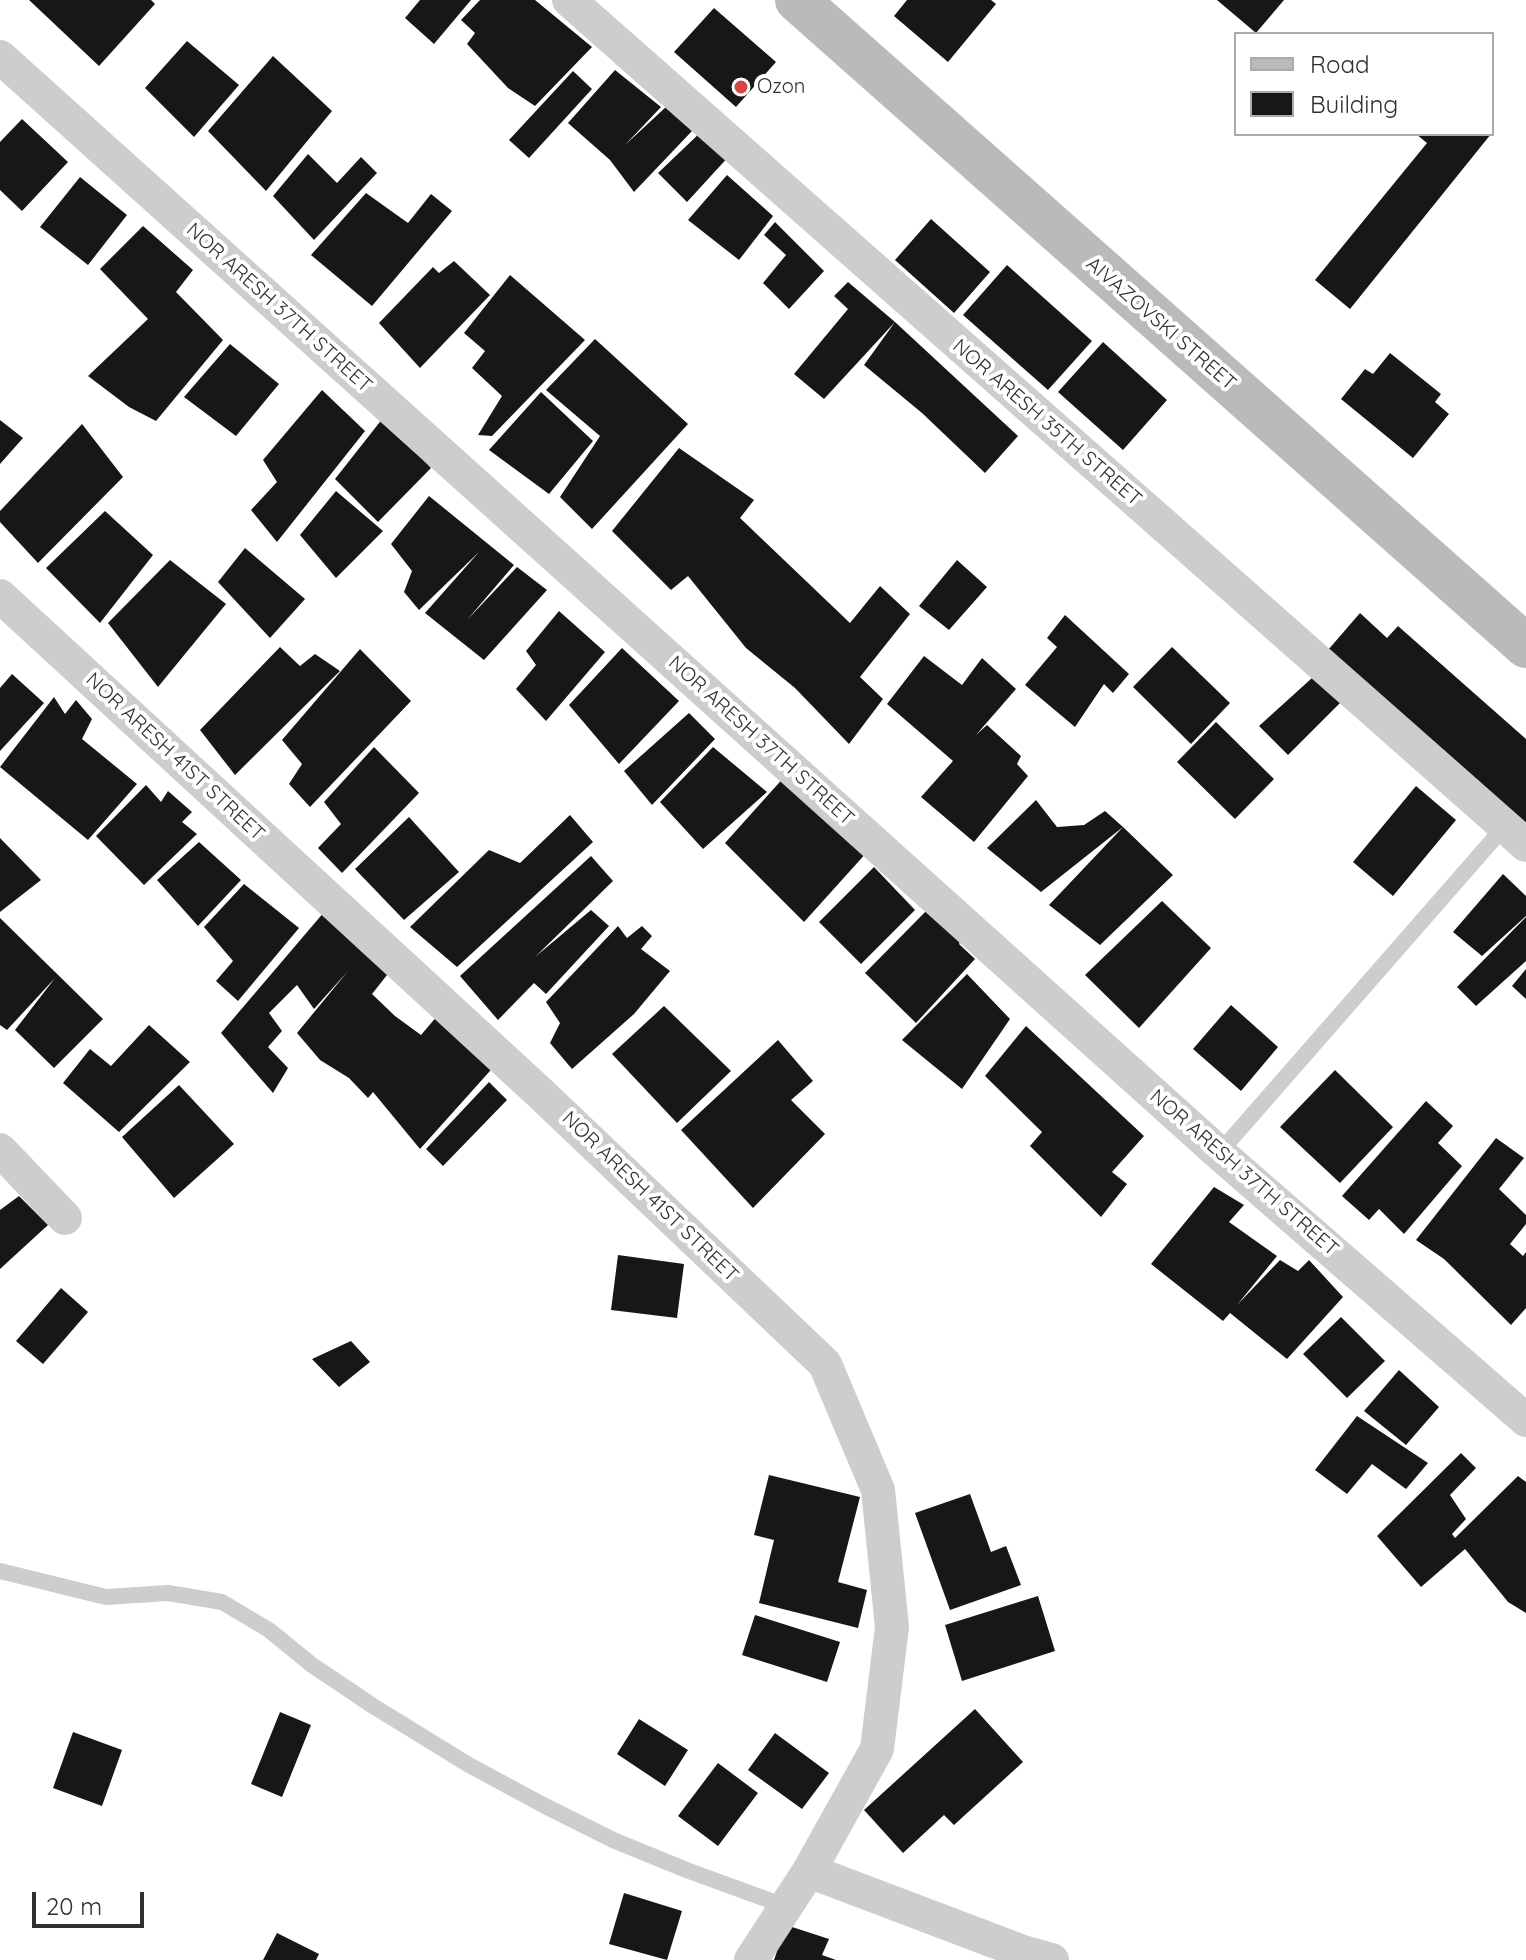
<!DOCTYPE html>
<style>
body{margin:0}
#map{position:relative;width:1526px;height:1960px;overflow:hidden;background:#fff;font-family:Quicksand,sans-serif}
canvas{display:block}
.legend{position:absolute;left:1234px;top:32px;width:260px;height:104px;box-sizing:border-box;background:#fff;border:2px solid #acacac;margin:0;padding:10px 14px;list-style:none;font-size:24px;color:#303030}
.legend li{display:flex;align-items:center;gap:16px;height:40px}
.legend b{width:40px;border:2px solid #acacac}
.scale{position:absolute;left:32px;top:1892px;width:112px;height:36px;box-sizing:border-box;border:4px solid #303030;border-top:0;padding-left:10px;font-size:24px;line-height:28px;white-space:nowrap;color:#303030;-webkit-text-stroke:6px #fff;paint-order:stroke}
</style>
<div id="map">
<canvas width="1526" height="1960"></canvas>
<ul class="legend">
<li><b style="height:10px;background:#bababa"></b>Road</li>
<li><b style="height:22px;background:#171717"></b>Building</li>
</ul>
<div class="scale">20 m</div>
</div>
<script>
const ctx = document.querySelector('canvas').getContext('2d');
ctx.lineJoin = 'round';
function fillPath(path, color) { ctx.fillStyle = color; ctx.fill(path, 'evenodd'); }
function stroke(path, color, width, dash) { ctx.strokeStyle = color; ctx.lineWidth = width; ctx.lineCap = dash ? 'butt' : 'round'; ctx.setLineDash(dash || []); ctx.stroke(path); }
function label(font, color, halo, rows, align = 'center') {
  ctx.font = font + ' Quicksand,sans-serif'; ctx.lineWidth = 8; ctx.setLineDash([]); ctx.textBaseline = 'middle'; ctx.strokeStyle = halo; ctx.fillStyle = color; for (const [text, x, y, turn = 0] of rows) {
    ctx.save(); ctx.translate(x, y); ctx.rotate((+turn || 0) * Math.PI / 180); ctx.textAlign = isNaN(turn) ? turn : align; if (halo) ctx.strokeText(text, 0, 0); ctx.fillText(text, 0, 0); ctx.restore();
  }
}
fillPath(new Path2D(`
 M29 0H151L155 4 99 66Z
 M420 0H471L434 44 405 18Z
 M480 0H535L592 47 535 106 508 88 467 44 475 33 461 20Z
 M907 0H991L996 4 948 62 894 16Z
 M1217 0H1284L1256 33Z
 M714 8 776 62 736 107 674 52Z
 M187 41 239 85 194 137 145 88Z
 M273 56 332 111 266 191 208 131Z
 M615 70 661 107 625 145 667 106 692 131 634 192 610 160 568 123Z
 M573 71 592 89 529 158 509 140Z
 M22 119 68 162 22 211 0 190V142Z
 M703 130 731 154 687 202 658 173Z
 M1416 134H1491L1350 309 1315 280 1427 143Z
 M308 154 337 183 361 157 377 173 314 240 273 196Z
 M727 175 773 216 739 260 688 220Z
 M80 177 127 215 88 265 40 227Z
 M366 193 408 223 431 194 452 211 372 306 311 255Z
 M931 219 990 272 954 313 895 260Z
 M775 222 824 271 789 309 763 283 786 255 764 235Z
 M143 226 193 270 176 292 223 340 156 421 129 407 88 376 148 319 100 269Z
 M454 261 490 295 420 368 379 323 433 267 439 273Z
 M1007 265 1092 341 1048 390 963 315Z
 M510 275 585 340 492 436 478 435 502 396 472 368 485 351 464 333Z
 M848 282 895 322 824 399 794 374 848 309 834 296Z
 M895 322 1018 436 985 473 922 413 864 365Z
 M595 339 688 424 592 529 560 497 600 436 546 390Z
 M1103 342 1167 400 1123 450 1058 392Z
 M230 344 279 384 236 436 184 397Z
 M1390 353 1441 394 1435 402 1449 414 1413 458 1341 399 1365 369 1373 374Z
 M322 390 365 431 277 542 251 510 277 482 263 460Z
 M541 392 593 441 549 494 489 450Z
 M383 418 431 468 378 522 335 479Z
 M0 420 23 438 0 464Z
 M82 424 123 477 38 563 0 522V511Z
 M679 448 754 500 740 518 850 623 880 586 910 614 860 677 883 699 849 744 795 688 746 648 688 576 671 590 612 531Z
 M336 491 383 531 336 578 300 535Z
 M429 496 514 565 467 620 517 567 547 590 484 660 425 613 479 552 419 610 404 592 412 571 391 544Z
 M105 511 153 555 100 623 46 568Z
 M245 548 305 599 270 638 218 582Z
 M170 560 226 604 158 687 108 623Z
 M957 560 987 587 949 630 919 606Z
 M559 611 605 652 546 721 516 689 536 665 526 651Z
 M1360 613 1387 638 1398 626 1526 739V824L1328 650Z
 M1065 615 1129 674 1113 693 1104 684 1075 727 1025 685 1057 647 1047 638Z
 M280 647 300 666 315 654 340 671 235 775 200 730Z
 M1172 647 1230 703 1191 744 1133 687Z
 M622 648 679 701 619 764 569 705Z
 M360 649 411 701 310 807 289 784 302 764 282 740Z
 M924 656 962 685 982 658 1016 689 976 735 987 725 1021 756 1017 764 1028 776 974 842 921 797 953 761 887 704Z
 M12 674 44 703 0 751V688Z
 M1312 678 1343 700 1288 755 1259 726Z
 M54 697 65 714 76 700 92 719 82 739 137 784 88 840 0 767Z
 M689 713 715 739 652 805 624 771Z
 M1216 722 1274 779 1235 819 1177 762Z
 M374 747 419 793 342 873 318 848 341 824 324 802Z
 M713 747 767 792 703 849 660 802Z
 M786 775 868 851 804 922 725 843Z
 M146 785 161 802 168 791 192 812 182 822 197 834 144 885 96 836Z
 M1416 786 1456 820 1393 896 1353 862Z
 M1036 800 1057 827 1084 825 1105 811 1123 827 1041 892 987 848Z
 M570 815 593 842 457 967 410 927 489 850 520 863Z
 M409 817 459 872 404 920 355 869Z
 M1123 827 1173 875 1100 945 1049 905Z
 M0 838 41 880 0 912Z
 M199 842 241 880 198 926 157 880Z
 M591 856 613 881 535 957 591 910 609 926 546 994 534 983 498 1020 460 976Z
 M874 867 915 910 861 964 819 922Z
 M1503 874 1526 896V916L1482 956 1453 932Z
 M244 884 299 928 238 1001 216 981 233 961 204 927Z
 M1162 901 1211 948 1139 1028 1085 975Z
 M932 905 964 934 959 944 975 959 916 1023 865 973Z
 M325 911 391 970 372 994 395 1016 421 1035 438 1015 498 1062 420 1149 373 1092 368 1098 349 1078 320 1060 297 1033 348 971 314 1009 297 985 269 1013 282 1031 268 1047 288 1068 273 1093 221 1033Z
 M1526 917V961L1476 1006 1457 987Z
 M0 918 103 1019 54 1068 15 1030 55 978 7 1030 0 1025Z
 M618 926 627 938 642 926 652 936 641 949 670 971 634 1014 572 1069 550 1043 560 1023 546 1002Z
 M1526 969V999L1512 986Z
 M967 974 1010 1019 962 1089 902 1040Z
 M1231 1005 1278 1047 1241 1091 1193 1049Z
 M664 1006 731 1071 677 1123 612 1054Z
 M149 1025 190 1062 119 1132 63 1083 90 1049 111 1066Z
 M1026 1026 1144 1136 1112 1172 1127 1184 1101 1217 1030 1146 1042 1132 985 1076Z
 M778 1040 813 1081 791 1100 825 1134 753 1208 681 1130Z
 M1335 1070 1393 1127 1340 1183 1280 1127Z
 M489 1082 507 1100 443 1166 426 1149Z
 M179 1085 234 1144 174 1198 122 1137Z
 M1426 1101 1453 1126 1438 1143 1462 1166 1404 1234 1379 1209 1369 1220 1342 1196Z
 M1496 1138 1524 1158 1499 1189 1526 1215V1224L1510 1244 1523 1256 1526 1252V1308L1511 1325 1444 1259 1416 1240Z
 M1214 1187 1244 1205 1229 1222 1277 1256 1237 1305 1280 1260 1298 1271 1309 1260 1343 1297 1287 1359 1230 1313 1223 1321 1151 1264Z
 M19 1196 48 1225 0 1269V1210Z
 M618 1255 684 1264 677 1318 611 1310Z
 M61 1288 88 1312 43 1364 16 1341Z
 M1341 1317 1385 1361 1347 1398 1303 1354Z
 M351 1341 370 1362 339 1387 312 1359Z
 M1399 1370 1439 1407 1406 1445 1364 1411Z
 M1357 1416 1428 1463 1406 1489 1372 1464 1347 1494 1315 1470Z
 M1461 1453 1476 1468 1450 1495 1466 1519 1452 1534 1455 1538 1518 1476 1526 1482V1613L1508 1602 1465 1549 1421 1587 1377 1536Z
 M769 1475 860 1497 838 1582 867 1590 858 1628 759 1603 774 1540 754 1535Z
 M970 1494 991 1552 1006 1546 1021 1585 950 1610 915 1513Z
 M1038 1596 1055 1651 962 1681 945 1625Z
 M755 1615 840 1642 827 1682 742 1655Z
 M975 1709 1023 1762 954 1825 944 1815 903 1853 864 1810Z
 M280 1712 311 1725 282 1797 251 1784Z
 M639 1719 688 1750 665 1786 617 1754Z
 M73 1732 122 1750 102 1806 53 1788Z
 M775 1733 829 1773 802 1809 748 1770Z
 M718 1763 758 1793 718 1846 678 1816Z
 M624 1893 682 1911 667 1960 609 1944Z
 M786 1925 829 1939 822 1955 836 1960H774Z
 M277 1933 319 1954 316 1960H263Z`), '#171717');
stroke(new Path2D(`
 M1219 1153 1505 826
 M0 1571 106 1597 168 1593 222 1602 269 1630 312 1665 373 1706 469 1765 545 1806 613 1840 689 1871 785 1906`), '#cdcdcd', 16);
stroke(new Path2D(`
 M569 0 1526 845
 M0 57 1219 1153 1526 1420
 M0 596 539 1092 825 1364 878 1490 892 1627 877 1749 809 1871 751 1960
 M0 1150 65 1218
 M809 1871 1020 1951 1052 1960`), '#cdcdcd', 34);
stroke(new Path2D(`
 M797 0 1526 646`), '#bababa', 44);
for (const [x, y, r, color] of [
 [741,87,8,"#d64443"]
]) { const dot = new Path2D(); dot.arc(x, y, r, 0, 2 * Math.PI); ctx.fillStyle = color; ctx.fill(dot); stroke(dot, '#fff', 3); }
label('20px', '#303030', '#fff', [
 ["Ozon",757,87]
], 'left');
label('20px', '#303030', '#fff', [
 ["NOR ARESH 37TH STREET",279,308,42],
 ["AIVAZOVSKI STREET",1161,324,41],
 ["NOR ARESH 35TH STREET",1047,423,41],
 ["NOR ARESH 37TH STREET",761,741,42],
 ["NOR ARESH 41ST STREET",175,757,43],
 ["NOR ARESH 37TH STREET",1244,1173,41],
 ["NOR ARESH 41ST STREET",650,1197,44]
]);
</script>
